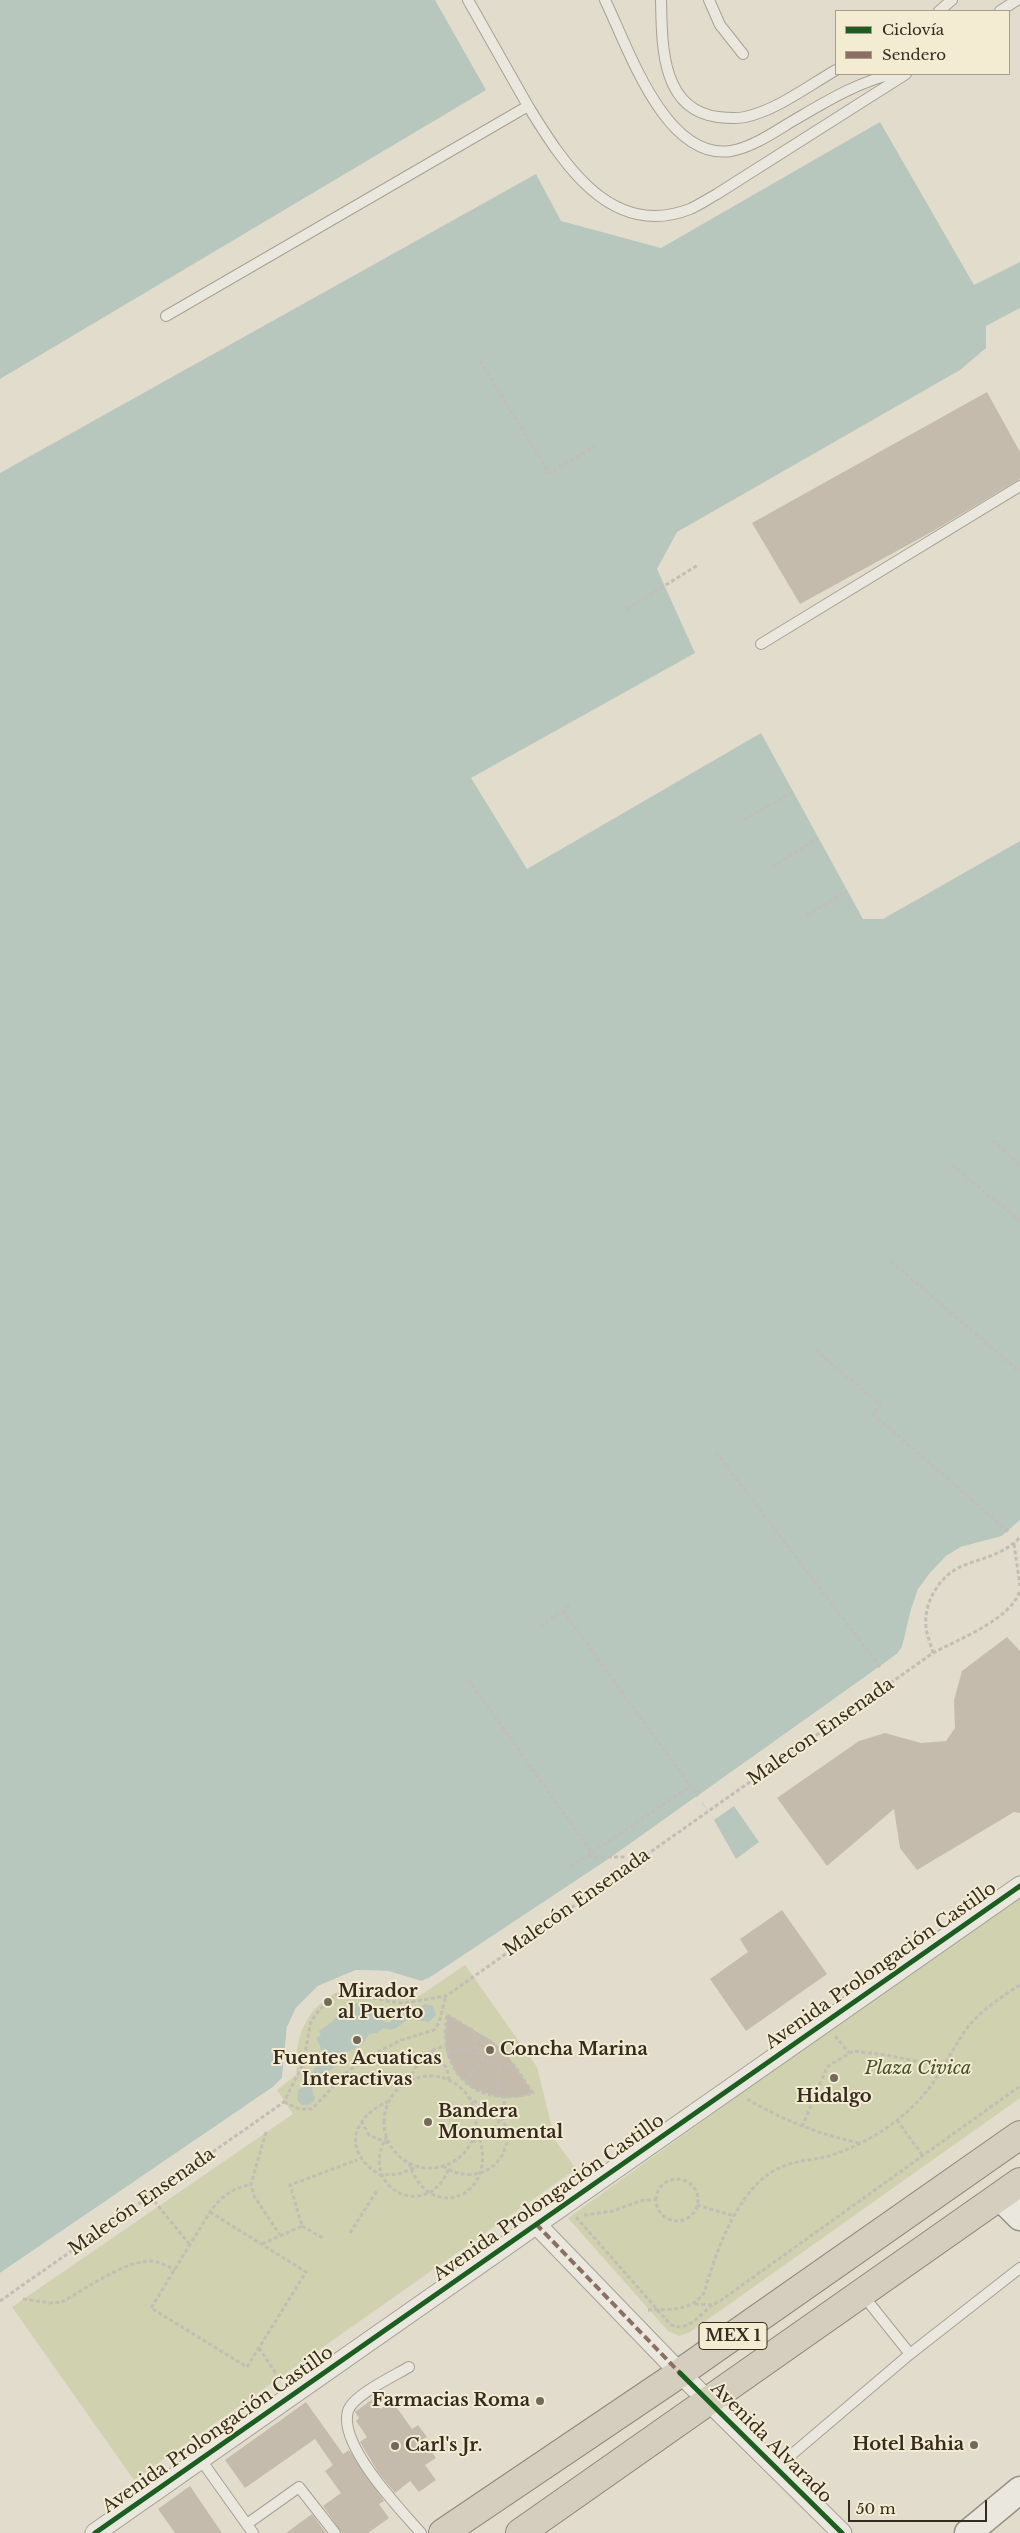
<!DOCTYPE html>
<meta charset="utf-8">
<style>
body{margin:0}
#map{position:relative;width:1020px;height:2533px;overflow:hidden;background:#e2dccc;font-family:"Libre Baskerville",serif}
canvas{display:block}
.legend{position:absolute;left:835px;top:10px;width:175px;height:65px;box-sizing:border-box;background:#f3ebd2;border:1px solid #a79e8a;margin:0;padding:6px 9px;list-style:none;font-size:15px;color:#352b1e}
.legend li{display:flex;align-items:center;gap:10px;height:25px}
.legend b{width:25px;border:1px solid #a79e8a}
.scale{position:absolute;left:848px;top:2500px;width:139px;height:22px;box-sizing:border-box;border:2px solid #352b1e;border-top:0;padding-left:6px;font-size:15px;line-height:18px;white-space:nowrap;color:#352b1e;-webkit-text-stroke:4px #f3ebd2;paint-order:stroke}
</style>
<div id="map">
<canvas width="1020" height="2533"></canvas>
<ul class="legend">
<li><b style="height:6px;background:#1b5e20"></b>Ciclovía</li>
<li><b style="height:6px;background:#8d6e63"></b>Sendero</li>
</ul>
<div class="scale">50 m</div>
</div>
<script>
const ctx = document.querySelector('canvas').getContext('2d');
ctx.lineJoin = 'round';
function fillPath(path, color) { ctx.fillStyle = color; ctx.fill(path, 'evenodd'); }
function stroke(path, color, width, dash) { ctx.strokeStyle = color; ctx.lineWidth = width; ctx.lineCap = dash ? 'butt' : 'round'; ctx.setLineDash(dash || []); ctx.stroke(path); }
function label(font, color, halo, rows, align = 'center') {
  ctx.font = font + ' "Libre Baskerville",serif'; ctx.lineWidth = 4; ctx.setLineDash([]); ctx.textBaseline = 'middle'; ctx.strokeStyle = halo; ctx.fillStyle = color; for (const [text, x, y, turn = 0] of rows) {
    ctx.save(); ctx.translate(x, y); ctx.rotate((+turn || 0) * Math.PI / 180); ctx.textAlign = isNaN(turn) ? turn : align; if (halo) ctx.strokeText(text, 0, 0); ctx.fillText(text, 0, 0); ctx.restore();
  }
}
fillPath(new Path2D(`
 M1020 1893V2098L690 2332 679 2336 668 2331 568 2218Z
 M465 1965 537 2067 555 2140 576 2169 134 2480 12 2307 293 2114 277 2090 297 2074C289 2006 351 1962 411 1999L421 1995Z`), '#cfd1af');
fillPath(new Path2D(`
 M0 0H435L486 90 0 379Z
 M880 122 974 285 1020 262V308L986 326V348L960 370 677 532 657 569 695 653 471 778 527 869 761 733 863 919H883L1020 841V1520L1002 1536 961 1547 946 1556 918 1589 902 1647 897 1654 718 1783 759 1842 736 1859 714 1820 697 1796 610 1858 429 1978 421 1981 388 1971 356 1970 318 1986 296 2008 287 2027 282 2078 273 2087 0 2273V473L536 174 561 221 661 248Z
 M359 2002 363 2005 369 2002 376 2008 384 2022 389 2023 403 2012 417 2010 424 2004 433 2006 436 2015 429 2022 409 2019C399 2024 396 2033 383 2028L377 2033 369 2034 362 2045 337 2057 333 2068 315 2079 312 2089 315 2098C311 2107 301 2108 297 2099L298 2090 306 2086 315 2067 325 2063 327 2060 316 2038 321 2035 319 2031 332 2022 340 2012Z`), '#b7c7be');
fillPath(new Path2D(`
 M1020 1520V1523L1004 1538 962 1550 947 1558 931 1575 920 1590 913 1609 905 1648 898 1656 721 1783 723 1786 722 1788 734 1806 714 1820 702 1802 700 1804 697 1800 611 1860 430 1980 421 1984 388 1974 356 1972 320 1988 298 2010 290 2028 284 2079 274 2089 0 2275V2273L273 2087 282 2078 287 2027 296 2008 318 1986 356 1970 388 1971 421 1981 429 1978 610 1858 897 1654 902 1647 911 1609 918 1589 929 1574 946 1556 961 1547 1002 1536Z`), '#e2dccc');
fillPath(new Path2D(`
 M987 392 1020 452V479L935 530 800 604 752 523Z
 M1007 1637 1020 1651V1813L1014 1812 917 1870 900 1848 894 1809 827 1866 777 1798 859 1741 885 1733 921 1743 946 1741 955 1728 954 1700 962 1671Z
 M782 1910 827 1974 746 2031 710 1979 748 1952 740 1939Z
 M448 2015 491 2040 506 2053 533 2093 519 2097H498L472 2088 456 2073 447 2053 445 2032Z
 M374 2398 381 2409 392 2401 412 2429 418 2425 427 2437 423 2439 436 2458 425 2465 436 2480 419 2492 410 2481 395 2493 378 2472 360 2442 367 2437 356 2421 359 2418 355 2412Z
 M306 2402 343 2454 349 2450 384 2501 379 2504 389 2518 368 2533H342L323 2506 341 2493 325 2471 333 2465 315 2439 245 2488 225 2460Z
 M190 2486 222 2533H175L158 2509Z
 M312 2514 326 2533H286Z`), '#c5bbad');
const lane = new Path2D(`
 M468 0 528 106
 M605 0C628 47 665 161 731 151 754 147 777 130 796 119 827 101 858 82 893 74
 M661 0C662 45 661 110 718 117 727 118 736 119 745 117 777 110 808 86 836 70
 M709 0 720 25 743 54
 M939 11 952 0
 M1000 11 1017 0
 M166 316 528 106C563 163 611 240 690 209 699 205 708 199 717 194L906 74
 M761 644 1020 486
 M910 2354 1020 2268
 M409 2367C394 2376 353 2395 348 2411 338 2445 400 2509 421 2533
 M201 2460 253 2533
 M777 2467 910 2354 862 2294
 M247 2524 299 2487 335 2533`);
const street = new Path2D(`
 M536 2224 680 2373 842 2533
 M95 2533 1020 1886`);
const secondary = new Path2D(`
 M1000 2197 1020 2217
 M968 2533 1020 2490`);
const highway = new Path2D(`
 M443 2533 680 2373 1020 2135
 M520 2533 1020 2182`);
stroke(lane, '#a7a195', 12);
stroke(street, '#a7a195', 21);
stroke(secondary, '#979185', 29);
stroke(highway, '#8d877c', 30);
stroke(new Path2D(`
 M480 361 549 473 598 445
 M627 609 698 565
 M744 820 793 792
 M772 867 818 838
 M806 915 847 891
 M993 1140 1020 1165
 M952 1165 1020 1221
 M891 1261 1020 1372
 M815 1350 881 1405 873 1414 1009 1532
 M716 1452 880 1667
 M1014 1544 1020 1586
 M563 1611 698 1796
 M540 1627 570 1605
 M933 1653C931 1645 927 1636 926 1627 923 1602 941 1573 965 1565 985 1557 1005 1554 1020 1537
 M468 1679 592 1853
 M588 1857H627
 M571 1867 689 1787
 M447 2015 474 2031C475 2060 486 2066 514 2065L533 2093C476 2109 437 2073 447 2015Z
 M835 2036 849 2053
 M430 2051 447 2068 449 2080
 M447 2053 474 2047
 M384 2122a46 46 0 1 1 92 0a46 46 0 1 1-92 0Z
 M409 2081C417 2062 425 2050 446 2046
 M465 2082 483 2059
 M498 2097V2065
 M747 2099C783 2120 818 2134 859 2143
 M389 2101C352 2117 341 2151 380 2175L399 2174 419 2166
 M284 2102 299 2109H312L346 2073 364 2059 401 2040 434 2030 439 2023 446 1996
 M897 2120 923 2156
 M361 2121 369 2135 390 2144
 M802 2127 827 2067 853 2051 886 2055 944 2067
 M266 2132 251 2184 254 2196 280 2235
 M387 2136C356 2188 428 2224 449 2168
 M472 2142C495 2135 503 2120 505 2097
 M409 2163C430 2228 505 2194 476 2129
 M443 2166C463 2180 490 2177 502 2155 505 2149 508 2143 507 2136 507 2130 504 2123 502 2117L469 2098
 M656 2200a21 21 0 1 1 42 0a21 21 0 1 1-42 0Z
 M150 2196 190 2245
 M697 2205 734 2216
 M210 2212 306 2272 247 2367 151 2308 210 2212C221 2196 232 2189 251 2184
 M584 2215 613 2211 640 2201 656 2199
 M576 2217 670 2324C686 2334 700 2315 712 2305
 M302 2226 323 2238
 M350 2233 378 2189
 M262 2244 302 2226 290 2185 357 2160
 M23 2299 51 2303 62 2302C84 2290 132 2255 157 2262 163 2264 169 2267 175 2270
 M0 2301 284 2102 303 2064 311 2021 320 2009 336 1996 348 1992 387 2001 404 2003 446 1996 933 1653C959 1639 1012 1619 1020 1590
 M695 2304 712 2305 720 2301 1020 2086
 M648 2310C668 2309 691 2312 704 2293 716 2252 739 2182 784 2166 798 2160 814 2160 829 2156 860 2146 890 2129 913 2106 937 2084 947 2057 965 2031 976 2014 1002 1996 1020 1985
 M259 2348 281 2381`), '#c3beb5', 3, [4, 2.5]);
stroke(lane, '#eae7de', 10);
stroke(street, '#eae7de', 19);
stroke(secondary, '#eae7de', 26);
stroke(highway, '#d5cebe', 28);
stroke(new Path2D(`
 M536 2224 680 2373`), '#8d6e63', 4, [8, 4]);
stroke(new Path2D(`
 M680 2373 842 2533
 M95 2533 1020 1886`), '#1b5e20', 5);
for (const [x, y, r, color] of [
 [328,2002,5,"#72695b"],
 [357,2040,5,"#72695b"],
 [490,2050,5,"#72695b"],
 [834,2078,5,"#72695b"],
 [428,2122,5,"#72695b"],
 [540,2401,5,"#72695b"],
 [974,2445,5,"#72695b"],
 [395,2446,5,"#72695b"]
]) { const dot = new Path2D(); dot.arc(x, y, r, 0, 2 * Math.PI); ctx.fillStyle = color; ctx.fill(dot); stroke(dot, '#f3ebd2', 2); }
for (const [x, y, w] of [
 [733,2336,68]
]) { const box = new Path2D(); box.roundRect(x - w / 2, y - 13.5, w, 27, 4); ctx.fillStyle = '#f3ebd2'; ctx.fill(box); stroke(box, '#352b1e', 1); }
label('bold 16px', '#352b1e', null, [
 ["MEX 1",733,2336]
]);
label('18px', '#352b1e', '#f3ebd2', [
 ["Malecon Ensenada",821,1732,-35],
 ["Malecón Ensenada",577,1903,-35],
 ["Avenida Prolongación Castillo",881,1966,-35],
 ["Avenida Prolongación Castillo",549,2198,-35],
 ["Malecón Ensenada",142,2202,-35],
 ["Avenida Prolongación Castillo",218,2430,-35],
 ["Avenida Alvarado",771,2443,45]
]);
label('bold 18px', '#352b1e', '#f3ebd2', [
 ["Mirador",338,1992],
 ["al Puerto",338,2013],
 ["Concha Marina",500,2050],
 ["Fuentes Acuaticas",357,2059,"center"],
 ["Interactivas",357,2080,"center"],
 ["Hidalgo",834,2097,"center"],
 ["Bandera",438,2112],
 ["Monumental",438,2133],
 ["Farmacias Roma",530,2401,"right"],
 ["Hotel Bahia",964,2445,"right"],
 ["Carl's Jr.",405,2446]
], 'left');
label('italic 18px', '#435026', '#f3ebd2', [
 ["Plaza Civica",918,2069]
]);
</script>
